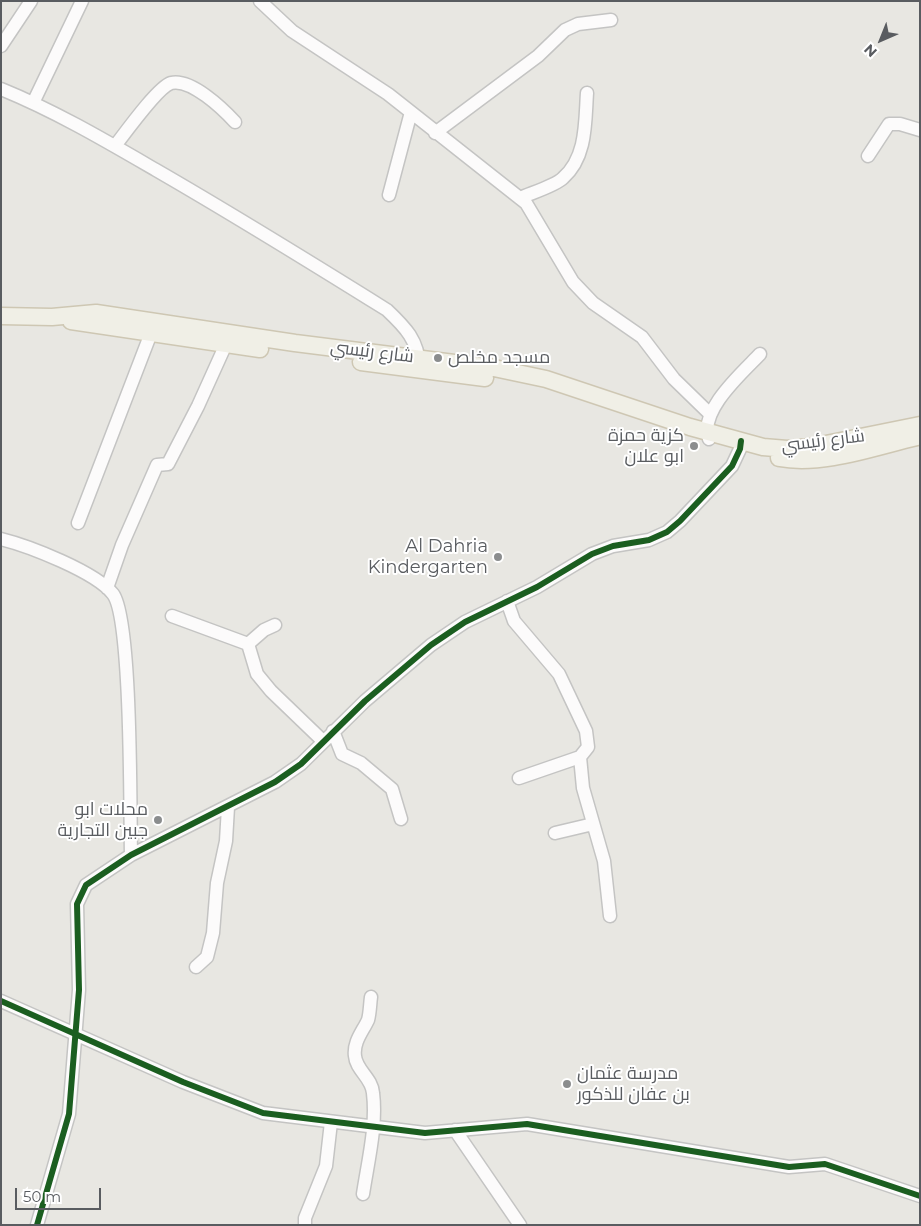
<!DOCTYPE html>
<meta charset="utf-8">
<style>
body{margin:0}
#map{position:relative;width:921px;height:1226px;overflow:hidden;background:#e8e7e2;font-family:Montserrat,sans-serif}
canvas{display:block}
.frame{position:absolute;inset:0;border:2px solid #595c60;pointer-events:none}
.north{position:absolute;left:856px;top:15px;width:50px;height:50px;-webkit-text-stroke:4px #fff;paint-order:stroke;rotate:224deg;font-size:14px;font-weight:700;line-height:20px;text-align:center;color:#595c60}
.north::after{content:'';display:block;margin:auto;width:18px;height:22px;background:#595c60;clip-path:polygon(50% 0,100% 100%,50% 72%,0 100%)}
.scale{position:absolute;left:15px;top:1188px;width:86px;height:22px;box-sizing:border-box;border:2px solid #595c60;border-top:0;padding-left:6px;font-size:15px;line-height:18px;white-space:nowrap;color:#595c60;-webkit-text-stroke:4px #fff;paint-order:stroke}
</style>
<div id="map">
<canvas width="921" height="1226"></canvas>
<div class="frame"></div>
<div class="north">N</div>
<div class="scale">50 m</div>
</div>
<script>
const ctx = document.querySelector('canvas').getContext('2d');
ctx.lineJoin = 'round';
function stroke(path, color, width, dash) { ctx.strokeStyle = color; ctx.lineWidth = width; ctx.lineCap = dash ? 'butt' : 'round'; ctx.setLineDash(dash || []); ctx.stroke(path); }
function label(font, color, halo, rows, align = 'center') {
  ctx.font = font + ' Montserrat,Cairo,sans-serif'; ctx.lineWidth = 4; ctx.setLineDash([]); ctx.textBaseline = 'middle'; ctx.strokeStyle = halo; ctx.fillStyle = color; for (const [text, x, y, turn = 0] of rows) {
    ctx.save(); ctx.translate(x, y); ctx.rotate((+turn || 0) * Math.PI / 180); ctx.textAlign = isNaN(turn) ? turn : align; if (halo) ctx.strokeText(text, 0, 0); ctx.fillText(text, 0, 0); ctx.restore();
  }
}
const minor = new Path2D(`
 M260 1 292 31 388 94 526 203 573 282 593 303 642 337 674 379 710 414
 M1 46 31 1
 M1 89C55 111 106 141 156 170 234 215 310 262 387 310 405 327 419 341 419 367
 M33 103 82 1
 M435 133 538 56 565 30 578 24 611 20
 M115 146C125 133 158 87 171 83 191 78 223 109 235 122
 M868 156 889 124H900L920 130
 M389 195 411 112
 M520 198C531 193 555 186 563 178 587 157 585 122 587 93
 M709 439C698 411 742 373 760 354
 M78 523 151 333 152 326
 M1 539C29 546 96 572 113 594 132 619 130 813 131 855
 M107 588 122 545 157 465 168 464 198 406 226 344
 M507 601 514 621 559 674 586 731 588 747 580 757 583 788 604 861 610 916
 M172 616 248 644
 M275 625 264 630 248 644 257 674 271 691 323 741
 M333 731 342 754 361 763 392 789 401 819
 M519 778 580 757
 M555 833 593 824
 M196 967 207 957 213 933 217 883 226 841 228 807
 M1 1001 183 1082 263 1113 425 1133 527 1124 789 1167 825 1164 920 1196
 M455 1130 520 1225
 M363 1194C368 1161 377 1126 373 1093 372 1078 356 1070 355 1056 353 1042 363 1031 368 1020 370 1013 370 1004 371 997
 M37 1225 69 1114 79 990 77 904 86 885 131 855 275 782 301 764 365 701 431 645 465 622 537 587 592 554 613 546 649 540 667 532 680 521 732 466 740 449 741 441
 M305 1225V1218L326 1166 331 1122`);
const major = new Path2D(`
 M1 316 52 317 96 313 295 343 494 368 546 379 690 427 763 447 787 449 811 447 920 425
 M71 321 260 349
 M361 362 485 378
 M779 458C823 466 874 447 917 437`);
stroke(minor, '#c4c4c3', 15);
stroke(major, '#cec7b3', 19);
stroke(minor, '#fcfbfb', 12);
stroke(major, '#f0efe6', 16);
stroke(new Path2D(`
 M1 1001 183 1082 263 1113 425 1133 527 1124 789 1167 825 1164 920 1196
 M37 1225 69 1114 79 990 77 904 86 885 131 855 275 782 301 764 365 701 431 645 465 622 537 587 592 554 613 546 649 540 667 532 680 521 732 466 740 449 741 441`), '#1b5e20', 6);
for (const [x, y, r, color] of [
 [438,358,5,"#8b8d8e"],
 [694,446,5,"#8b8d8e"],
 [498,557,5,"#8b8d8e"],
 [158,820,5,"#8b8d8e"],
 [567,1084,5,"#8b8d8e"]
]) { const dot = new Path2D(); dot.arc(x, y, r, 0, 2 * Math.PI); ctx.fillStyle = color; ctx.fill(dot); stroke(dot, '#fff', 2); }
label('18px', '#595c60', '#fff', [
 ["شارع رئيسي",372,352,7],
 ["شارع رئيسي",823,441,-7]
]);
label('18px', '#595c60', '#fff', [
 ["مسجد مخلص",448,358,"left"],
 ["كزية حمزة",684,436],
 ["ابو علان",684,457],
 ["Al Dahria",488,547],
 ["Kindergarten",488,568],
 ["محلات ابو",148,810],
 ["جبين التجارية",148,831],
 ["مدرسة عثمان",577,1074,"left"],
 ["بن عفان للذكور",577,1095,"left"]
], 'right');
</script>
